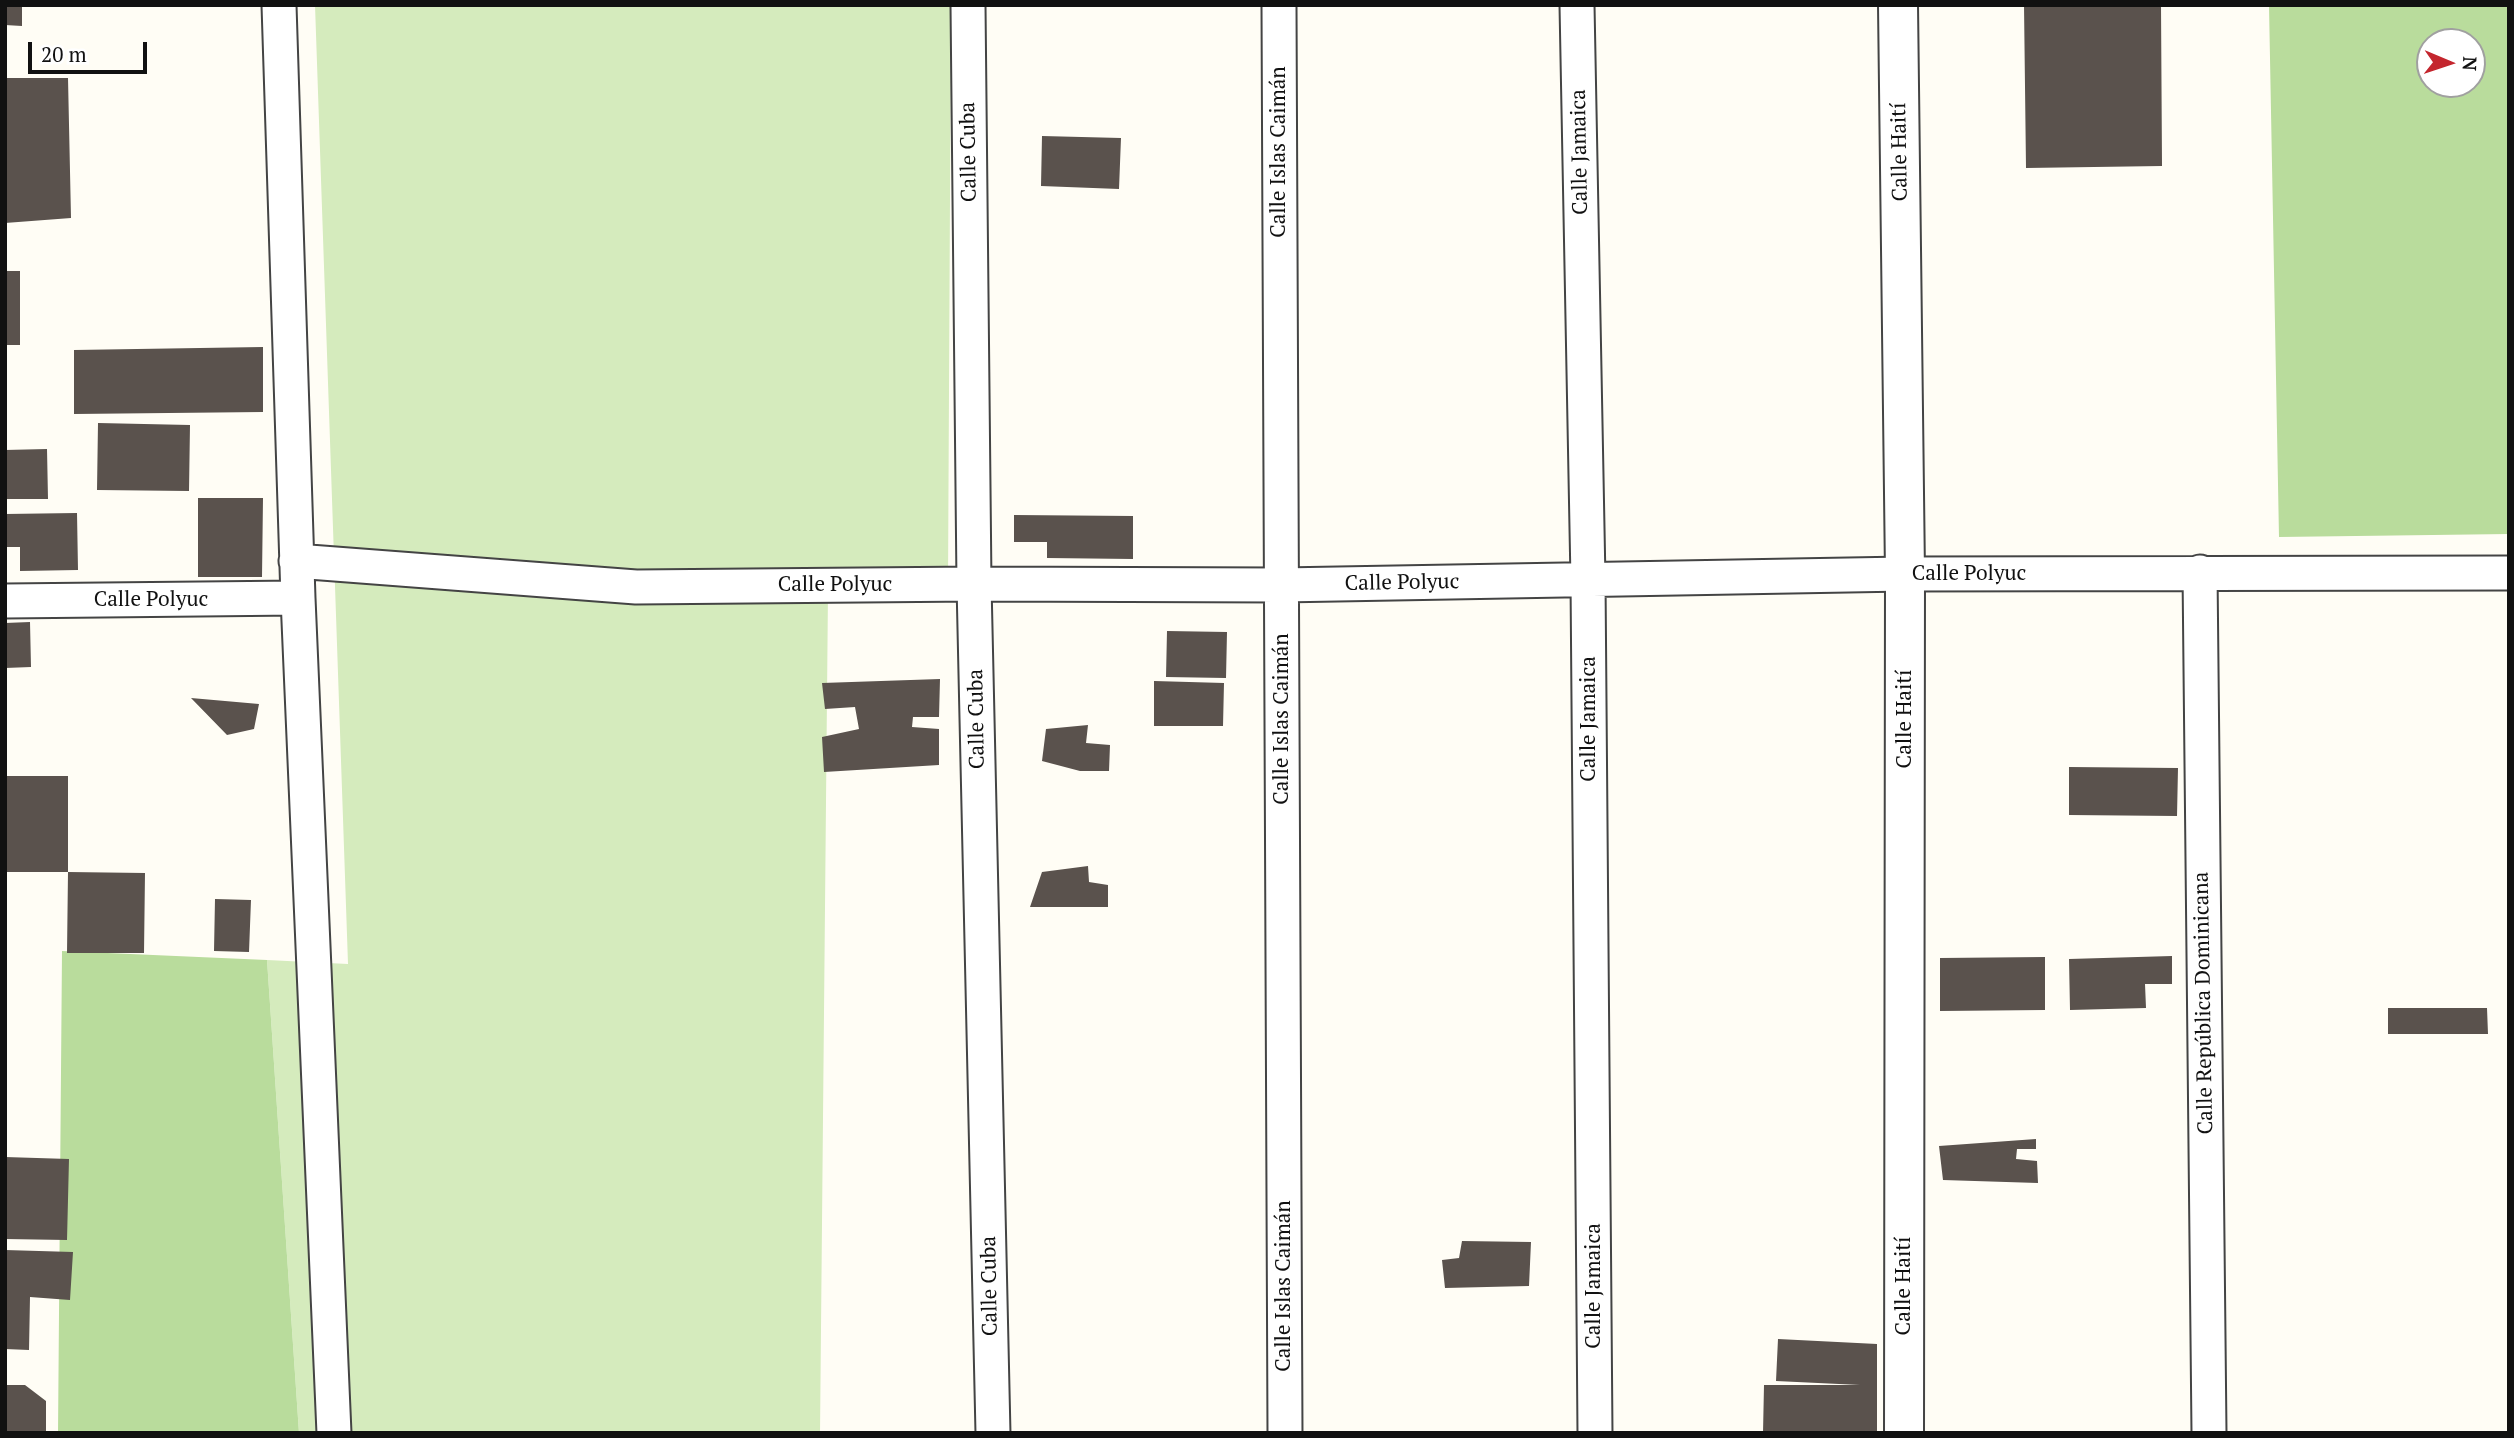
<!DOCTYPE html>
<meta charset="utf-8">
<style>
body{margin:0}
#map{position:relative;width:2514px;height:1438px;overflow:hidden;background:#fffdf5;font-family:"PT Serif",serif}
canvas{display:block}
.frame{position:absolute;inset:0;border:7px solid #111;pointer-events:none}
.north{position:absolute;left:2416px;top:28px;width:70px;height:70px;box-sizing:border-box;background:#fff;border:2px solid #a0a0a0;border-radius:50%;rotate:92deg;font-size:19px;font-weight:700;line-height:28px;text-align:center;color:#111}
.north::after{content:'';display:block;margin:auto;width:24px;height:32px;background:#c4262e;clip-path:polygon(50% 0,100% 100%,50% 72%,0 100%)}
.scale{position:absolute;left:28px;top:42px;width:119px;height:32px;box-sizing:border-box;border:4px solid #111;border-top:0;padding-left:9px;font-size:21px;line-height:24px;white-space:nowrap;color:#111;-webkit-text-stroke:5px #fff;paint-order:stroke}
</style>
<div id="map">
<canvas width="2514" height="1438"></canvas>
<div class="frame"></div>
<div class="north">N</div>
<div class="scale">20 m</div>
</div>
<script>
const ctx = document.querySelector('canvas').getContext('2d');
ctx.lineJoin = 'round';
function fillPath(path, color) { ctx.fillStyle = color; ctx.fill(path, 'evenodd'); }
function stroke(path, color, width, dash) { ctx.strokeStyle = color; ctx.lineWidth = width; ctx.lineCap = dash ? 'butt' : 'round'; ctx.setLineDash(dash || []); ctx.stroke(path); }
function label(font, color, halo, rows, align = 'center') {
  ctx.font = font + ' "PT Serif",serif'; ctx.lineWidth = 7; ctx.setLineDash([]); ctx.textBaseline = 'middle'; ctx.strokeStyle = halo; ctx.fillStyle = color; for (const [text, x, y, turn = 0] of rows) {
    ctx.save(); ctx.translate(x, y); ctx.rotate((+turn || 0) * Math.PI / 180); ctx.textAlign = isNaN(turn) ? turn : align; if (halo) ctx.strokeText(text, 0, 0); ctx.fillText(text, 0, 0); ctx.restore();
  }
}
fillPath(new Path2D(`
 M315 5H951L948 583 828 591 820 1433H299L267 960 348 964Z`), '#d5ebbd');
fillPath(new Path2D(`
 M2269 5H2509V534L2279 537ZM2430 42H2472V84H2430Z
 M62 951 267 960 299 1433H58Z`), '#b9dc9c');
fillPath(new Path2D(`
 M5 5H22V26L5 25Z
 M2024 5H2161L2162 166 2026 168Z
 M5 78H68L71 218 5 223Z
 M1042 136 1121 138 1119 189 1041 186Z
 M5 271H20V345H5Z
 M263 347V412L74 414V350Z
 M98 423 190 425 189 491 97 490Z
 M47 449 48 499H5V450Z
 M198 498H263L262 577H198Z
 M77 513 78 570 20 571V547H5V514Z
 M1014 515 1133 516V559L1047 558V542H1014Z
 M30 622 31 667 5 668V623Z
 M1167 631 1227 632 1226 678 1166 677Z
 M940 679 939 717H913L912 727 939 729V765L824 772 822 737 859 729 855 707 825 709 822 683Z
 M1154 681 1224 683 1223 726H1154Z
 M191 698 259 704 254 729 227 735Z
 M1088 725 1086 743 1110 745 1109 771H1080L1042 761 1046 729Z
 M2069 767 2178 768 2177 816 2069 815Z
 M5 776H68V872H5Z
 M1088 866 1089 882 1108 885V907H1030L1042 872Z
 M68 872 145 873 144 953H67Z
 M215 899 251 900 249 952 214 951Z
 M2172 956V984H2145L2146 1008 2070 1010 2069 959Z
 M2045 957V1010L1940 1011V958Z
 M2388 1008H2487L2488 1034H2388Z
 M2036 1139V1149H2017L2016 1159 2037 1161 2038 1183 1943 1180 1939 1146Z
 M5 1157 69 1159 67 1240 5 1239Z
 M1462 1241 1531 1242 1529 1286 1445 1288 1442 1260 1459 1258Z
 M5 1250 73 1252 70 1300 30 1297 29 1350 5 1349Z
 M1778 1339 1877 1344V1433H1763L1764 1385H1860L1776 1381Z
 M5 1385H25L46 1401V1433H5Z`), '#5a524d');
const minor = new Path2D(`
 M279 5 298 598 334 1433
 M968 5 974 584 993 1433
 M1279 5 1285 1433
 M1577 5 1588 580 1595 1433
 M296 561 636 587 974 584 1281 585 1905 574 2509 573
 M2200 572 2209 1433
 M5 601 298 598`);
const tertiary = new Path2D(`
 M1898 5 1905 574 1904 1433`);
stroke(minor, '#444', 37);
stroke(tertiary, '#444', 42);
stroke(minor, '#fff', 33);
stroke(tertiary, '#fff', 38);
label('21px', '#111', '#fff', [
 ["Calle Cuba",969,152,-91],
 ["Calle Islas Caimán",1279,152,-90],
 ["Calle Jamaica",1580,152,-91],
 ["Calle Haití",1900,152,-91],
 ["Calle Polyuc",1969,574],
 ["Calle Polyuc",1402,583,-1],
 ["Calle Polyuc",835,585],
 ["Calle Polyuc",151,600],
 ["Calle Cuba",977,719,-91],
 ["Calle Islas Caimán",1282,719,-90],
 ["Calle Jamaica",1589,719,-90],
 ["Calle Haití",1905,719,-90],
 ["Calle República Dominicana",2204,1003,-91],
 ["Calle Cuba",990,1286,-91],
 ["Calle Islas Caimán",1284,1286,-90],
 ["Calle Jamaica",1594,1286,-90],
 ["Calle Haití",1904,1286,-90]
]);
</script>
